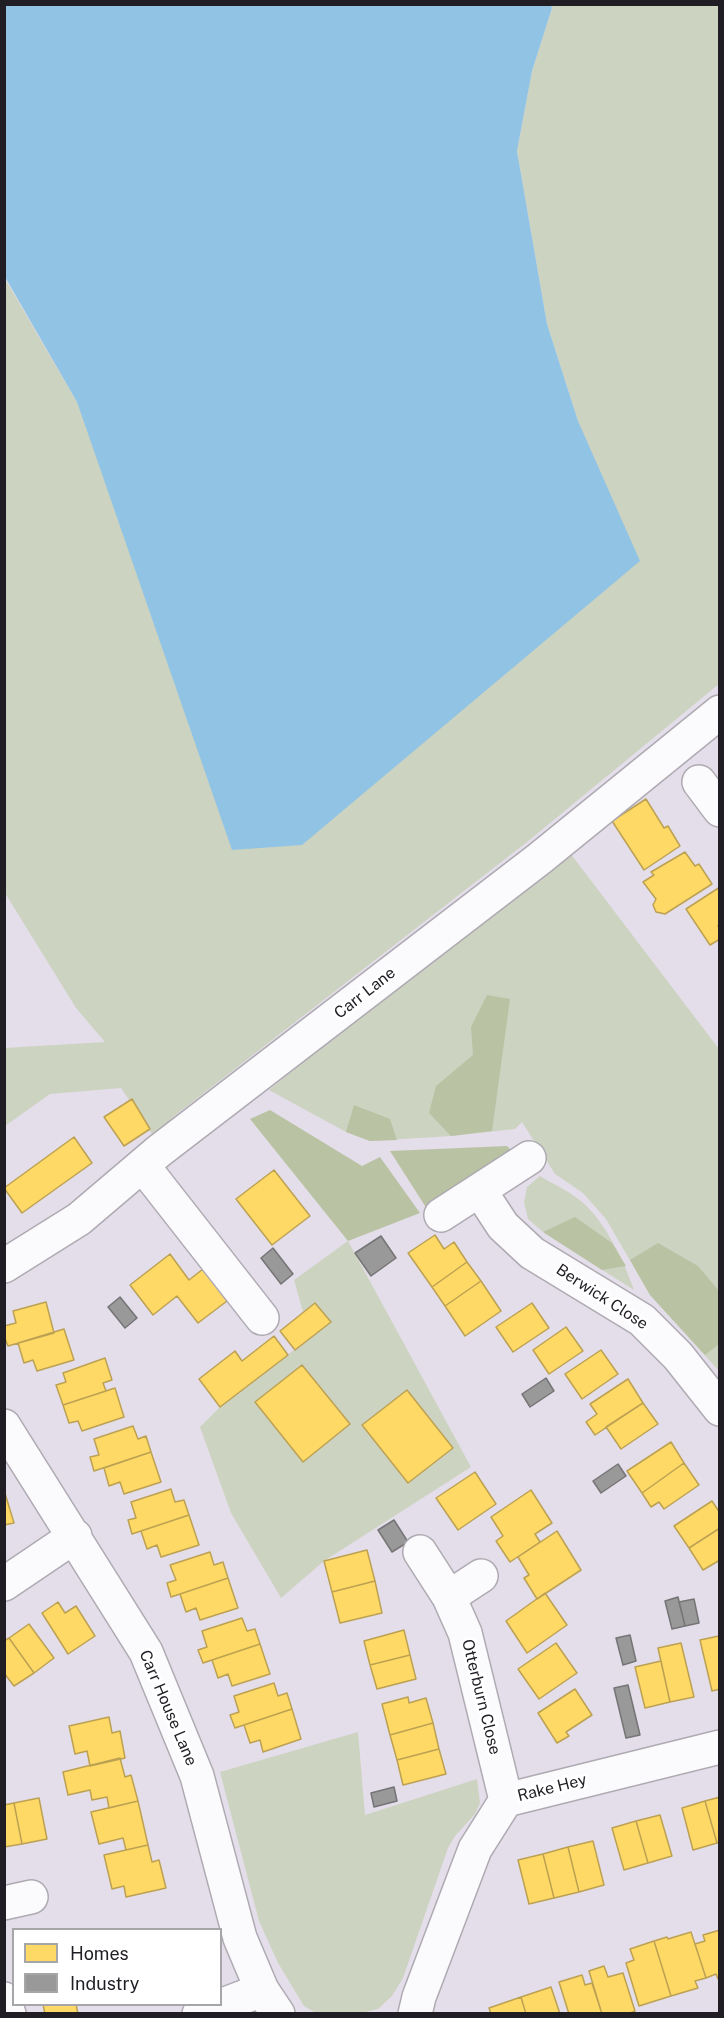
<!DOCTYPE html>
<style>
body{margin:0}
#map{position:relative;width:724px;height:2018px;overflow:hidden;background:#e4deea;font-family:"Public Sans",sans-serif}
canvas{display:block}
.frame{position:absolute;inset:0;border:6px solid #211d25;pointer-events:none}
.legend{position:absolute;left:12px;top:1928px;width:210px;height:78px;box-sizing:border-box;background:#fff;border:2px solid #a6a5a8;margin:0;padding:8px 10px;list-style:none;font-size:18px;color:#211d25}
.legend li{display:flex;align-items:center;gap:12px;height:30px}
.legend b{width:30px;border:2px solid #a6a5a8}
</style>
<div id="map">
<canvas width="724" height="2018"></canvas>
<div class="frame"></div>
<ul class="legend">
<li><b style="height:16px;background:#ffd966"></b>Homes</li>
<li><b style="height:16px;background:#999"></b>Industry</li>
</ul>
</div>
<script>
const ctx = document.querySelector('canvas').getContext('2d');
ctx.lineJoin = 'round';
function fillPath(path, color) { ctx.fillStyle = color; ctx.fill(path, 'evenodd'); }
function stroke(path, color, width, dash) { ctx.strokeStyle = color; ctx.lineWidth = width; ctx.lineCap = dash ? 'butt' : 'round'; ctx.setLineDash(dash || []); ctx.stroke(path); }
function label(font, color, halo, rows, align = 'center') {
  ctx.font = font + ' "Public Sans",sans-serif'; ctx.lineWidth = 6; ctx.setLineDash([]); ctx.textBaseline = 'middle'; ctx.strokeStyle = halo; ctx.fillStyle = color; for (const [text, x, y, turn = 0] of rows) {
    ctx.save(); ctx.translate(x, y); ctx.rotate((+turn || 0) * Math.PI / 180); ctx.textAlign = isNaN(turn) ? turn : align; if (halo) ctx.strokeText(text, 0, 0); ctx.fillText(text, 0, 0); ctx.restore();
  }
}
fillPath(new Path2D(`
 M551 5H719V684L527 842 173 1117 154 1137 121 1088 50 1094 5 1126V1048L105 1042 76 1008 5 893 4 277 77 402 578 421 547 324 517 151 532 71 552 8Z
 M567 849 719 1049V1371L650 1295 606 1219 583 1193 555 1174 522 1122 515 1129 451 1136 370 1141 346 1132 269 1090Z
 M540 1176C553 1184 569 1191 581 1201 605 1221 624 1261 634 1290L543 1232 528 1219 524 1202 527 1187Z
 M348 1241 471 1467 324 1561 281 1598 231 1513 200 1427 220 1407 330 1322 315 1303 303 1312 294 1280ZM407 1390 453 1448 408 1483 362 1426Z
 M358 1732 365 1815 477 1779 480 1803 475 1814 455 1836 448 1848 403 1978 392 1996 378 2009 361 2013 318 2014 304 2006 278 1963 259 1921 220 1772Z`), '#cdd3c1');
fillPath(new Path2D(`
 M487 995 510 999 492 1131 451 1136 429 1113 436 1086 473 1055 471 1027Z
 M354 1105 390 1119 397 1140 370 1141 346 1132Z
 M270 1110 362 1166 380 1157 420 1213 348 1241 250 1119Z
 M507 1146 511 1150 427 1209 390 1151Z
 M575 1217 612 1243 626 1266 602 1270 543 1232Z
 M658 1243 698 1266 719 1291V1344L705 1355 650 1295 630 1260Z`), '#b9c2a2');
fillPath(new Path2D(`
 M4 5H551L552 8 532 71 517 151 547 324 578 421 640 561 302 845 232 850 77 402 5 277Z`), '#91c4e4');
const homes = new Path2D(`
 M646 799 664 828 668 826 680 846 644 870 612 821Z
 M685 852 695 866 699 864 712 884 665 914 656 912 653 905 656 899 643 882 654 875 651 872Z
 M720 887V925L718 926 720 929V939L710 945 686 909Z
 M132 1099 150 1129 124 1146 104 1117Z
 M74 1137 92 1163 22 1213 4 1188Z
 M274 1170 310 1216 272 1245 236 1199Z
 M435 1235 444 1249 454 1242 467 1262 432 1287 408 1253Z
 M170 1254 189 1280 203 1269 227 1301 198 1323 177 1296 153 1315 130 1285Z
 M467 1262 481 1281 445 1306 432 1287Z
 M481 1281 501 1311 465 1336 445 1306Z
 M46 1302 54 1333 8 1346 4 1336V1326L16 1323 13 1311Z
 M315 1303 331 1322 295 1350 280 1331Z
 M532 1303 549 1328 513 1352 496 1327Z
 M566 1327 583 1351 549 1374 533 1350Z
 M64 1329 74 1360 37 1371 33 1360 24 1363 18 1343Z
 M274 1336 288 1355 220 1407 199 1379 235 1351 242 1361Z
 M601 1350 618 1374 582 1399 565 1374Z
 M105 1358 112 1380 103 1383 106 1391 63 1405 56 1385 66 1382 63 1373Z
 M302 1365 350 1424 303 1462 255 1402Z
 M628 1379 643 1403 595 1435 586 1422 597 1414 590 1404Z
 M115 1388 124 1417 82 1431 78 1421 69 1423 63 1405Z
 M407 1390 453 1448 408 1483 362 1425Z
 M643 1403 658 1424 621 1449 606 1427Z
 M133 1426 138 1439 146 1436 151 1452 94 1471 90 1457 99 1455 94 1439Z
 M671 1442 684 1463 642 1493 627 1471Z
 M151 1452 161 1482 124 1494 120 1482 109 1486 104 1468Z
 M684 1463 699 1485 664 1509 659 1502 651 1507 642 1493Z
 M475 1472 496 1504 458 1530 436 1498Z
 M171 1489 175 1502 184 1500 189 1515 132 1534 128 1520 136 1518 131 1502Z
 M4 1490 14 1523 4 1525Z
 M531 1490 552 1523 535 1534 540 1542 510 1562 496 1541 503 1536 491 1517Z
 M712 1501 720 1513V1528L689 1548 674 1526Z
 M189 1515 199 1545 161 1557 157 1545 147 1549 141 1531Z
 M720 1528V1560L703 1570 689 1548Z
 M557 1531 581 1570 537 1599 524 1578 529 1575 518 1557Z
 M367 1550 375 1581 332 1592 324 1561Z
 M210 1552 214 1565 223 1562 228 1578 171 1597 167 1583 176 1580 170 1565Z
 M228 1578 238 1608 200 1620 196 1608 186 1612 180 1594Z
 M375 1581 382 1613 340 1623 332 1592Z
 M545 1593 567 1625 527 1653 506 1621Z
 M58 1602 65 1613 76 1606 95 1636 68 1654 42 1613Z
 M242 1618 247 1631 255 1629 260 1644 203 1663 198 1650 207 1647 202 1631Z
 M29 1624 54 1658 34 1673 9 1638Z
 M404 1630 410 1655 370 1665 364 1641Z
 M719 1636 720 1689 712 1691 700 1640Z
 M9 1638 34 1673 14 1686 4 1673V1641Z
 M556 1643 577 1673 539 1699 518 1669Z
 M681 1643 694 1697 670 1702 658 1648Z
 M260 1644 270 1674 232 1686 228 1674 218 1678 212 1660Z
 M410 1655 416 1679 377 1689 370 1665Z
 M661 1661 670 1702 645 1708 635 1667Z
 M274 1683 278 1696 287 1693 292 1709 235 1728 230 1715 239 1712 234 1696Z
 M575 1689 592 1715 566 1732 569 1736 557 1743 538 1713Z
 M408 1697 409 1703 426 1698 433 1723 390 1735 382 1704Z
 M292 1709 301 1739 263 1752 260 1740 250 1743 244 1725Z
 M109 1717 112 1733 120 1731 125 1758 90 1766 87 1751 75 1754 69 1726Z
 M433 1723 439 1749 397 1760 390 1735Z
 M439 1749 446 1774 403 1785 397 1760Z
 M120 1758 125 1777 131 1775 138 1801 109 1808 107 1797 92 1800 90 1790 68 1795 63 1772Z
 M720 1797V1843H717L705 1801Z
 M39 1798 47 1839 22 1844 14 1803Z
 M138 1801 148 1845 126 1850 123 1838 99 1844 91 1812Z
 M705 1801 717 1843 693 1850 682 1808Z
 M14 1803 22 1844 4 1847V1805Z
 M660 1815 672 1856 648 1863 636 1821Z
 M636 1821 648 1863 624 1870 612 1828Z
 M593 1841 604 1885 579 1892 568 1847Z
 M148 1845 152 1862 159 1860 166 1888 126 1897 124 1886 112 1889 104 1855Z
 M568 1847 579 1892 554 1898 543 1854Z
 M543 1854 554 1898 529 1904 518 1860Z
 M720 1930V1978L718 1979 716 1974 706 1978 695 1944 705 1941 703 1935Z
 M691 1932 706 1978 695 1981 698 1988 671 1996 654 1941 667 1937 668 1939Z
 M654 1941 671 1996 639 2006 626 1963 634 1960 630 1949Z
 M604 1966 608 1977 623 1973 635 2011 628 2014H602L589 1971Z
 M582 1975 585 1985 592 1983 602 2014H569L559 1982Z
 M551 1987 560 2014H526L521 1997Z
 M521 1997 526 2014H491L489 2008Z
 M43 2004H76L78 2014H45Z`);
fillPath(homes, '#ffd966');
stroke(homes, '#bca152', 1.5);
const industry = new Path2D(`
 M381 1236 396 1258 371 1276 355 1253Z
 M273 1248 293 1274 281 1284 261 1258Z
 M120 1297 137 1318 125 1328 108 1307Z
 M546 1378 554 1391 530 1407 522 1394Z
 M618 1464 626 1476 601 1493 593 1481Z
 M394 1520 408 1542 392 1552 378 1530Z
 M678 1597 685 1626 672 1629 665 1601Z
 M694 1599 699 1623 685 1626 679 1602Z
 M630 1635 636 1661 623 1665 616 1638Z
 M628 1685 640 1735 626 1738 614 1688Z
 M394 1787 397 1801 374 1807 371 1793Z`);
fillPath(industry, '#999');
stroke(industry, '#757476', 1.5);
const minor = new Path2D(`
 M699 782 720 810
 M143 1166 262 1318
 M480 1191 503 1226 532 1253 642 1320 678 1356 720 1409
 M441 1215 529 1158
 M4 1266 79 1219 159 1151 539 859 720 712
 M4 1426 146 1652 197 1776 240 1938 262 1990 278 2014
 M420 1552 449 1597 465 1633 506 1800
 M4 1584 75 1536
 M449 1597 481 1576
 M4 1903 31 1897
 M4 1999 9 2014
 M199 2014 262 1990
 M415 2014 419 1997 475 1849 506 1800 720 1747`);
stroke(minor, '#aeaab2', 36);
stroke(minor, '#fbfafc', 33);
label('16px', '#211d25', '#fff', [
 ["Carr Lane",365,993,-38],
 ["Berwick Close",602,1297,33],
 ["Otterburn Close",481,1697,76],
 ["Carr House Lane",168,1708,67],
 ["Rake Hey",552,1788,-14]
]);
</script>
